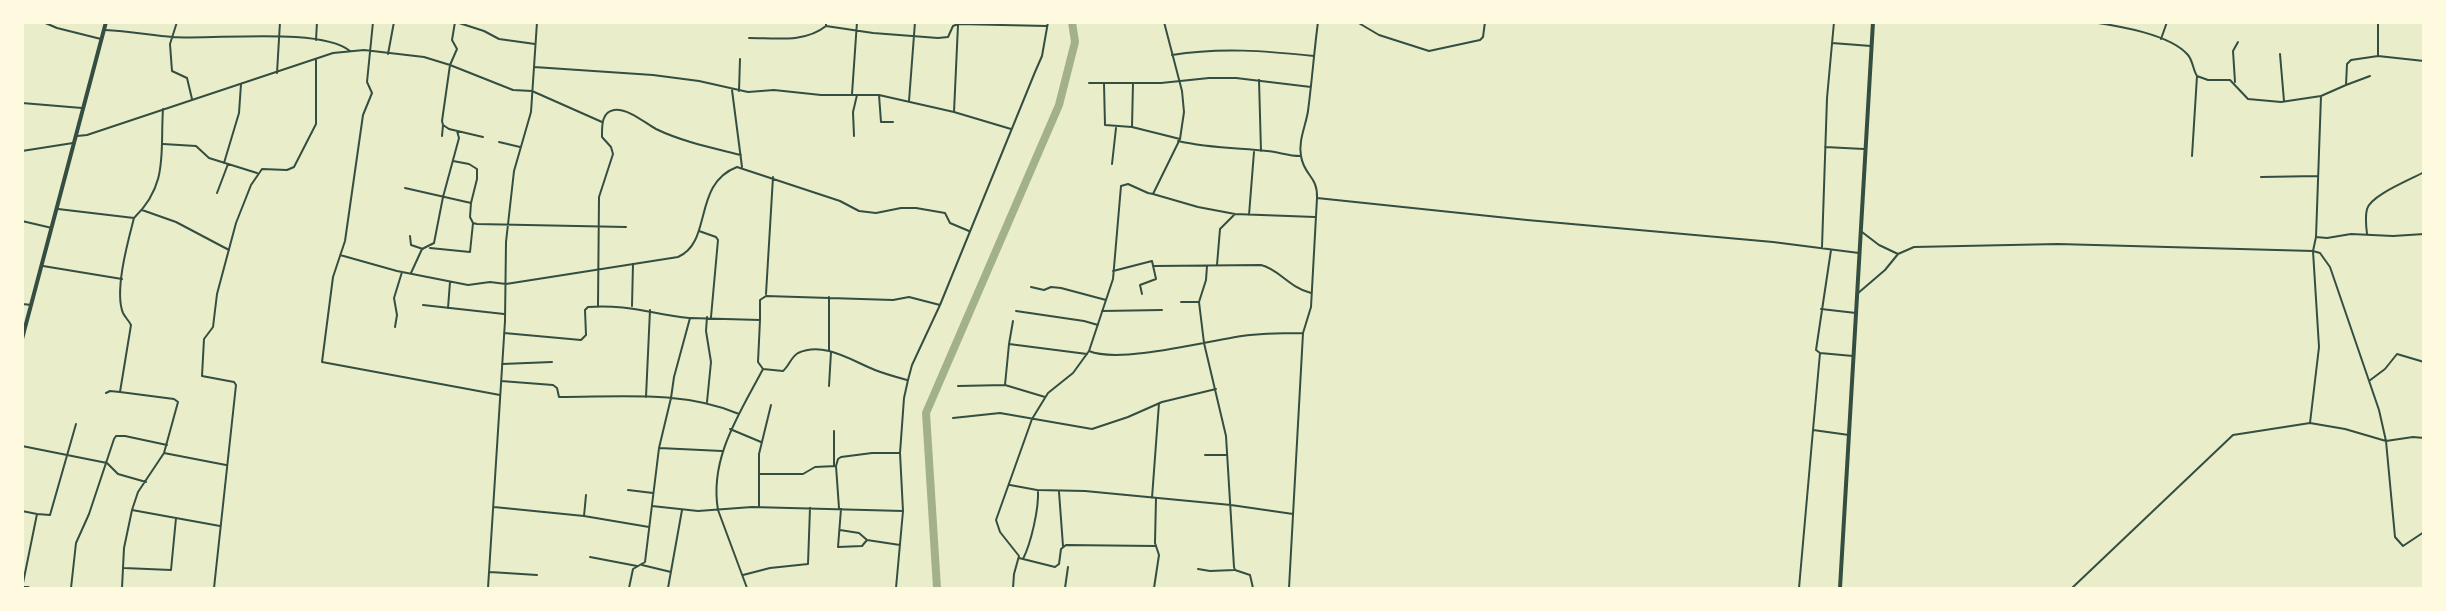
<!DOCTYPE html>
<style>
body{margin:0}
#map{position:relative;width:2446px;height:611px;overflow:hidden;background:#e9edc9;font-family:"Work Sans",sans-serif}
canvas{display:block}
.frame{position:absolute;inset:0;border:24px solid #fefae0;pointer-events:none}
</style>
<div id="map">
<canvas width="2446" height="611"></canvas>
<div class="frame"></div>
</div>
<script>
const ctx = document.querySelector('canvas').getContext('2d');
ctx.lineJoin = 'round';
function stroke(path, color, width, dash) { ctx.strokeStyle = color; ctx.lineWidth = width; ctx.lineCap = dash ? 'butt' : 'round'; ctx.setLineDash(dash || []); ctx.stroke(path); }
stroke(new Path2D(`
 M937 588 926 413 1059 105 1075 42 1072 22`), '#a3b18a', 8);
stroke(new Path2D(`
 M43 22 57 28 101 39
 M177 22 170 44 172 71 187 78 192 99
 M373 22 367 82 372 93 363 115 345 241 333 277 322 362 500 395
 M455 22 452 40 457 49 450 65 442 121 443 125 449 129 483 137
 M456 22 484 31 499 39 535 44
 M1357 22 1379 35 1429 51 1480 40 1483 37 1485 22
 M2092 22C2118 26 2170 34 2188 55 2193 61 2193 70 2197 76L2208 80H2230L2248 99 2281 102 2321 96 2316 237 2313 251 2319 347 2310 423
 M826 26 873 33 938 38 948 37 953 26 958 24 1046 26
 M105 30C128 31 150 35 173 37 215 40 320 27 350 51
 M749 38C775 38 805 43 826 26V22
 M2161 39 2167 22
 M316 40 317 22
 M1832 43 1871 46
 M388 54 394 22
 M2280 54 2284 101
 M1172 55C1220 47 1266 51 1314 56
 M2378 56V22
 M534 67 653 75 699 81 748 92 774 90 821 95H879L954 112 1011 129
 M277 73 280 22
 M1259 80 1261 151
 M2235 82 2233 51 2238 42
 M1089 83H1161L1209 78H1236L1311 87
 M1104 84 1105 125 1132 127 1180 139
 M2346 85 2370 76
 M732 90 742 167
 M739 91 740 59
 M852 94 857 22
 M879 95 881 122H893
 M2321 96 2346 85 2347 64 2351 60 2378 56 2424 61
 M909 101 915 22
 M22 103 82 108
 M954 112 958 25
 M1132 127 1133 83
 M77 136 87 135 333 53 364 50 424 57 450 65 513 90 532 91 602 122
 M442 136 443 125
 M854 136 853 112 857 95
 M1178 141C1208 148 1237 148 1267 151 1279 152 1288 156 1300 156
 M499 142 520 147
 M163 144 196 146 209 158 257 173
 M1825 147 1864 149
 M22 151 73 143
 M2192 156 2197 76
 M453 161 469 164 477 169V179L471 203
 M224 163 239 113 241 84
 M1112 164 1116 128
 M2261 177 2318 176
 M405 188 471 203 470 217 473 223 477 224 626 227
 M217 193 228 164
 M1153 194 1198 207 1235 214 1315 217
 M1317 198 1527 220 1773 242 1859 253
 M58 209 134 218C128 241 114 291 123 313 125 317 129 321 131 325L120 392 174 399 178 402 164 453 138 492 132 510 124 548 122 588
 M142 210 176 222 229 250
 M1249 215 1254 152
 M134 218C169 184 160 152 163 109
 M22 221 52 228
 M699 231 716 237 718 240 711 317
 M1862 232 1879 245 1898 254 1914 247 2058 244 2313 251 2320 253 2330 267 2379 410 2386 441 2395 537 2403 546 2424 532
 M2367 234C2366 226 2365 217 2367 209 2371 195 2410 180 2424 172
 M410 236 411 245 423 249
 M2316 237 2327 238 2351 234 2393 236 2424 234
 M1822 247 1827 98 1834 22
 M430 248 470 252 473 223
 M1831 250 1816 350 1820 353 1853 356
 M340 255 397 271 468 285 490 282 506 284 678 257C713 242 692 184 737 167L840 201 859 211 876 213 901 208H916L945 213 950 223 969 231
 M1217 265 1220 229 1234 215
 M43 266 122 279
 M1154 266 1261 265C1279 269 1288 287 1311 293
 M1207 266 1206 280 1199 302 1204 343 1226 436 1234 567 1235 570 1250 575 1253 588
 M1113 271 1152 261 1156 279 1140 285 1142 294
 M411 273 422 249 434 243 443 197 459 138 457 131
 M1031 287 1044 290 1051 287 1061 288 1106 300
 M766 294 773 177
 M1857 294 1885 270 1898 254
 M829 297V351
 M1181 302H1199
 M22 304 32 305
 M423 305 504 314
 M598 306 599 197 613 154 611 147 602 137C602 127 601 112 614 110 628 108 645 123 656 129 683 142 713 148 741 155
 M632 306 633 264
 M448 308 450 282
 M1821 309 1856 313
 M1016 311 1084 321 1098 325
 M1102 311 1162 310
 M707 317 706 331 711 362 707 402
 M395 327 397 315 394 298 402 272
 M504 333 581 340 586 335 585 310 588 307C627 304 652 314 689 318
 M1009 344 1013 321
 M1089 351C1119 364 1208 341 1242 336 1262 333 1283 333 1303 333
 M1820 353 1813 430 1849 435
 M502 364 552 362
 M763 369 783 371C789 366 791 357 798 353 824 341 852 361 875 370 885 374 896 377 907 380
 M501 381 553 385 557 388 559 397C619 397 683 390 739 414
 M2369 381 2385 369 2397 354 2424 362
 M1005 385 1009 344 1087 354
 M829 386 831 352
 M958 386 1005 385 1045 397
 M106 393 110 391 120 392
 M646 397 650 310
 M953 418 1000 413 1092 429 1128 417 1162 402 1216 389
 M730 429 761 442
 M834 431V466
 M22 446 107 463 118 474 146 482
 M659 448 722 451
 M164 453 226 465
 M1205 455H1227
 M836 466 839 508
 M759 474H803L815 467 836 466 838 459 841 457 872 453H900
 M1010 485 1037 490 1085 491 1231 505 1293 514
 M628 490 653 493
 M1059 492 1063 546
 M1152 498 1159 403
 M652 506 698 511 752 507 903 511
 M494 507 584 516 649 527
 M759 507V454L771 405
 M841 509 838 547 862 546 867 540
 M132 510 220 526
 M22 511 37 514 22 588
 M37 514 50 515 76 424
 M584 516 586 495
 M840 530 859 533 867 540 900 545
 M590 557 637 566
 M1019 558 1055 567 1059 564 1061 549 1066 545 1155 546
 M1023 559C1031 543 1039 509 1038 490
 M642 565 671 572
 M124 568 171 570 176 518
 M1198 569 1210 571 1234 570
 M490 572 537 575
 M743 575 770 568 808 564 810 508
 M71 588 76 543 89 514 114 439 116 436H125L167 445
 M214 588 236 385 234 382 202 376 204 339 213 327 217 294 236 223 251 185 262 169 287 170 294 167 316 124V60
 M488 588 505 321 506 242 514 171 531 112 537 22
 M629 588 633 569 645 562 659 448 671 398 674 377 690 318 760 320V300L766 296 893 300 909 297 940 305
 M668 588 682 510
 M747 588 718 510C709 458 740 413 763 369L758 362 760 320
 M896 588 903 511 900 453 904 398 908 380 912 365 940 305 1035 72 1042 56 1048 22
 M1013 588 1014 574 1019 556 1000 532 996 520 1032 419 1048 393 1073 373 1089 351 1113 279 1121 186 1128 184 1148 193 1153 194 1180 139 1184 112 1182 91 1164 22
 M1065 588 1068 567
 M1154 588 1159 555 1155 543 1156 498
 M1289 588 1303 333 1311 307 1317 198C1318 176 1304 176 1301 156 1298 141 1306 125 1308 111 1312 81 1314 52 1318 22
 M1799 588 1813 430
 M2072 588 2233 435 2310 423 2345 429 2386 441 2413 437 2424 438`), '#344e41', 2);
stroke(new Path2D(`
 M22 588H28
 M1840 588 1873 22`), '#344e41', 4);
stroke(new Path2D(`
 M22 339 106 22`), '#344e41', 4);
</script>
